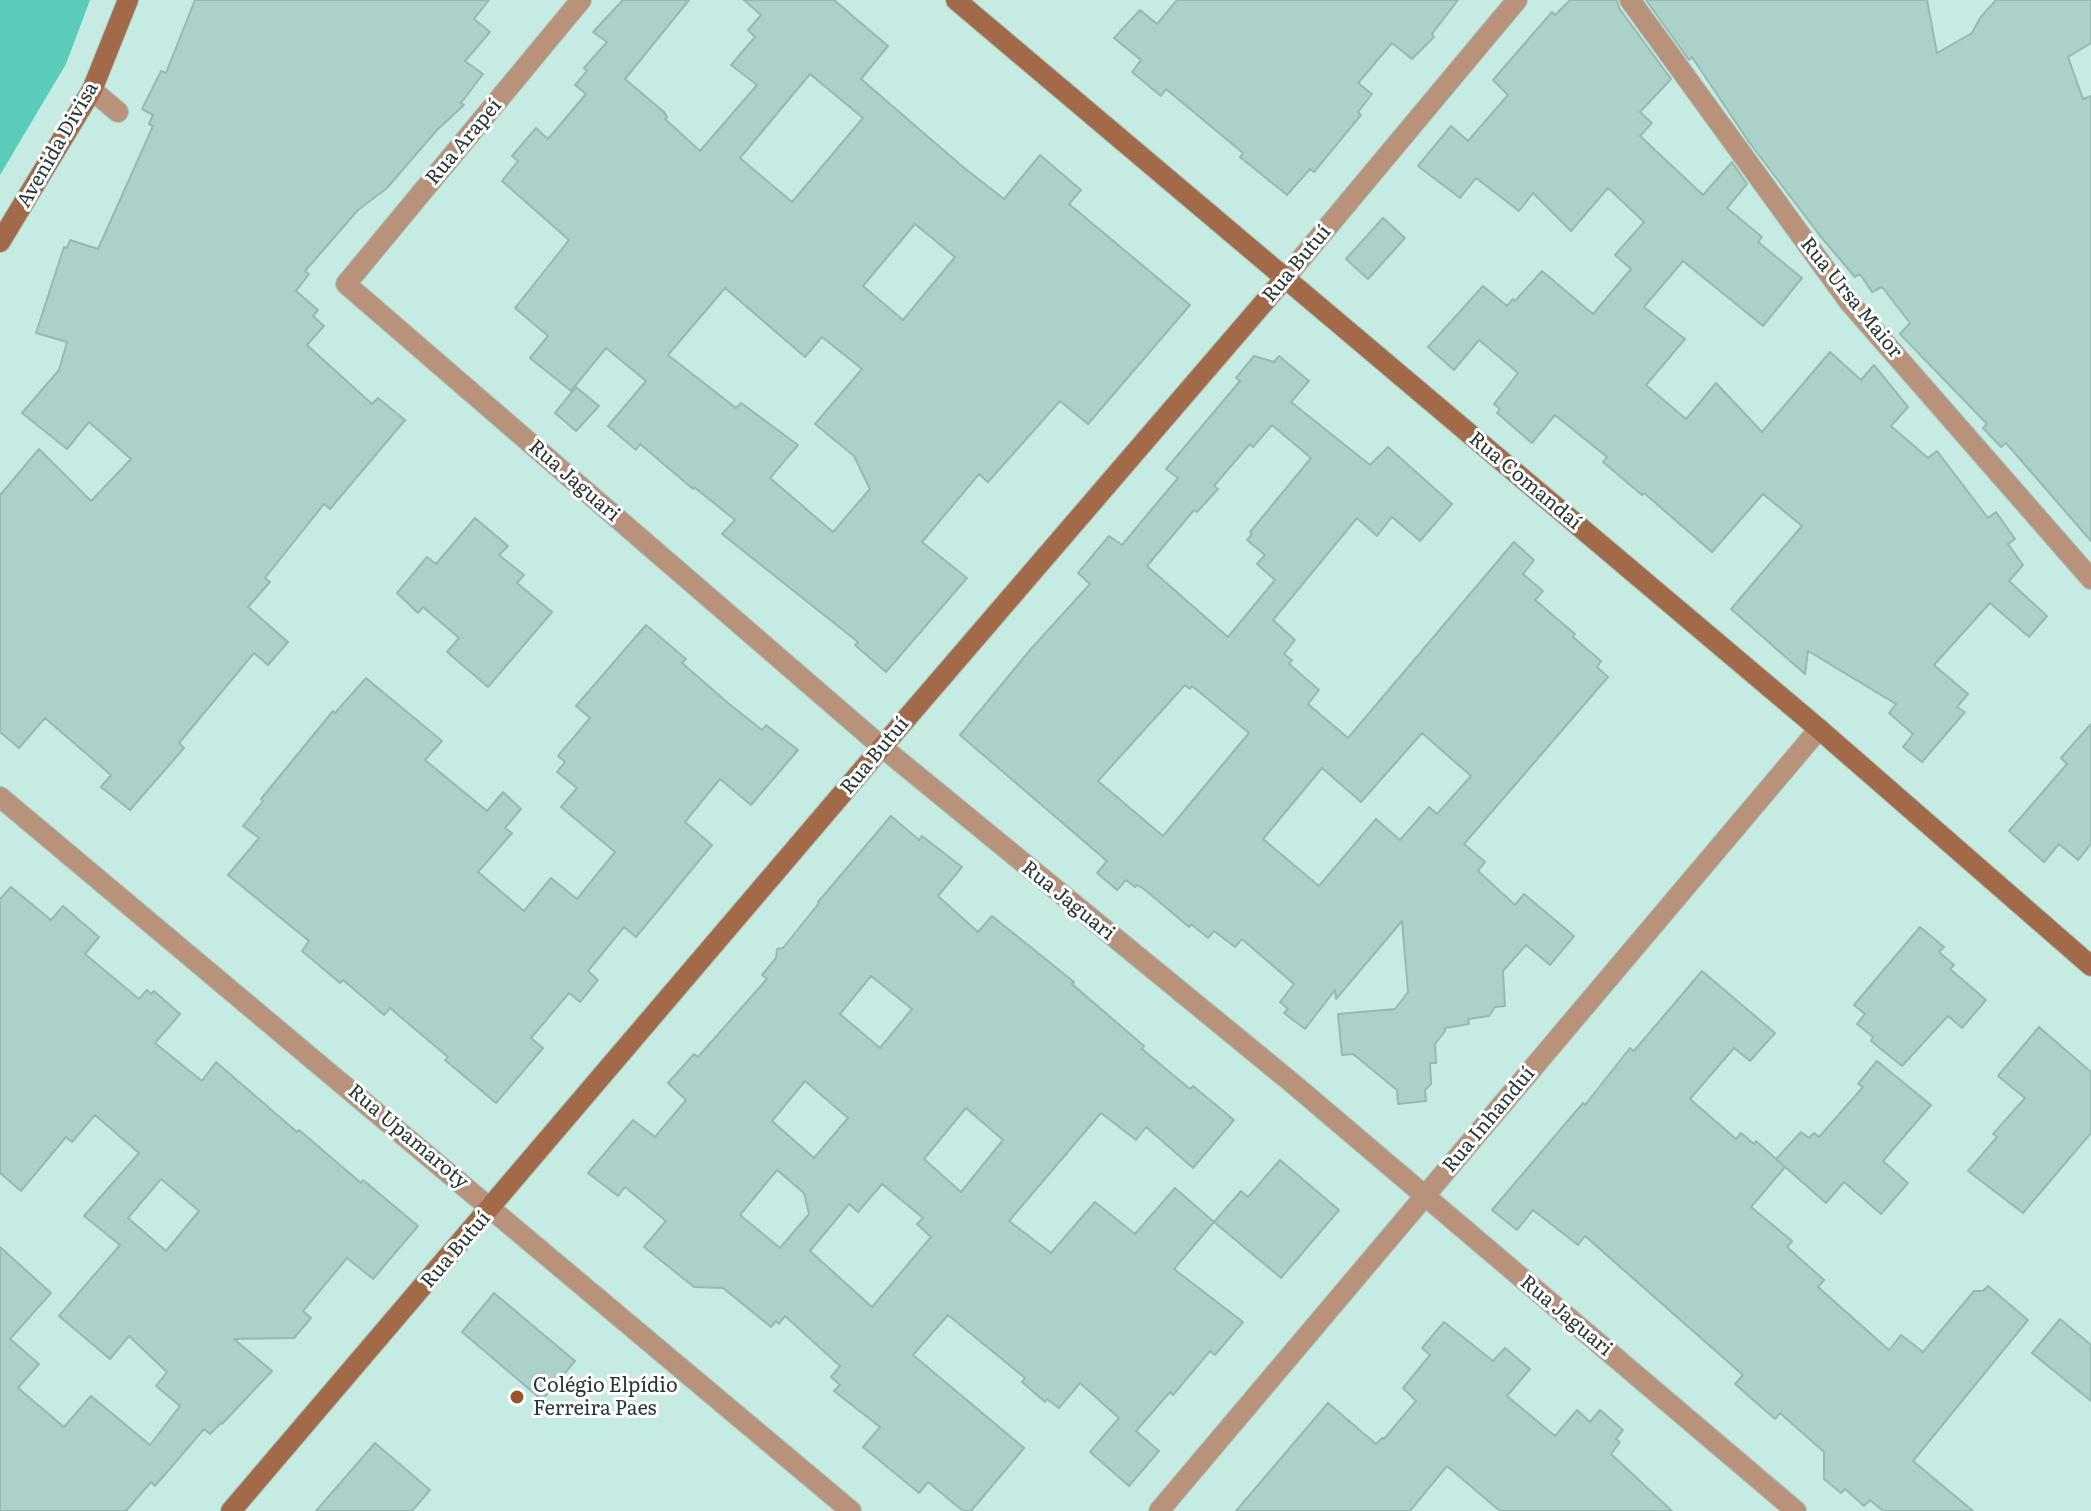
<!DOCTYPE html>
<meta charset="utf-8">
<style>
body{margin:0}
canvas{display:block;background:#c6ebe3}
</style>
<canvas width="2091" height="1511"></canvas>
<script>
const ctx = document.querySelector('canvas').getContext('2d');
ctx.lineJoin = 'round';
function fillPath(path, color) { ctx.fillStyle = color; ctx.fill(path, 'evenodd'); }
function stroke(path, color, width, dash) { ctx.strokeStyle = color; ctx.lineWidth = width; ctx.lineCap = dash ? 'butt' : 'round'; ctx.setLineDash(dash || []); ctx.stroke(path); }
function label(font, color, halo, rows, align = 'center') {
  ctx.font = font + ' Literata,serif'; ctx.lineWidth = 6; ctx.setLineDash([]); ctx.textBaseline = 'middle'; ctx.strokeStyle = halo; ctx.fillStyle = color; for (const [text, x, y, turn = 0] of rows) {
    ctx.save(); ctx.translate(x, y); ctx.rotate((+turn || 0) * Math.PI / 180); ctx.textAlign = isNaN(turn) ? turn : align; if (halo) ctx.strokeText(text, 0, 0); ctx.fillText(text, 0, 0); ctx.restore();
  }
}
fillPath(new Path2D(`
 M0 0H90L66 64 0 175Z`), '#5bccb9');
const building = new Path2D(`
 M195 0H489L474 19 490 32 465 61 483 74 461 103 464 105 437 130 387 188 358 210 305 271 309 274 296 291 318 310 313 316 324 326 307 345 372 404 378 398 405 420 330 509 324 504 265 578 270 582 248 607 288 642 268 665 254 653 179 743 184 748 130 810 101 787 111 775 45 718 19 748 0 732V495L39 449 91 501 131 459 89 422 67 449 22 413 59 370 67 342 36 333 64 247 67 248 70 240 98 249 153 126 149 124 153 115 142 109 161 71 166 73Z
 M623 0H689L625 79 664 112 667 117 665 119 700 151 757 85 731 65 755 37 748 30 761 15 744 0H834L888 46 861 79 963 167 1004 199 1040 155 1081 190 1069 204 1190 305 1088 424 1060 401 988 482 979 474 922 542 967 578 886 672 855 645 858 642 722 534 735 520 694 487 693 489 640 444 636 450 608 426 646 381 606 348 571 391 530 358 548 336 515 308 569 240 502 181 518 161 512 156 536 128 548 139 586 94 575 85 587 71 584 68 607 42 593 32ZM810 74 863 118 792 202 740 158ZM915 224 955 257 903 320 863 286ZM725 288 805 357 822 337 862 369 815 424 854 456 870 489 833 532 770 478 798 445 741 403 736 408 668 355Z
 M1177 0H1458L1432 34 1434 37 1412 59 1392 43 1358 83 1372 94 1358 112 1361 115 1314 172 1310 169 1287 195 1240 157 1243 153 1166 89 1161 96 1132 72 1141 60 1114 38 1140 10 1157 24Z
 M1570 0H1617L1619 8 1671 79 1640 112 1652 123 1640 136 1703 195 1732 162 1747 184 1727 208 1762 237 1758 242 1802 278 1763 326 1683 261 1644 307 1685 339 1646 385 1686 419 1716 383 1762 432 1830 352 1861 380 1874 365 1908 407 1891 426 1928 458 1937 451 1988 518 1996 512 2015 539 2008 544 2023 565 2009 581 2047 616 2029 637 1990 603 1934 665 1968 694 1957 707 1965 712 1922 762 1903 747 1913 734 1889 713 1896 704 1808 651 1805 674 1731 609 1802 526 1763 494 1712 552 1644 493 1642 495 1603 462 1607 457 1555 415 1532 443 1497 413 1500 409 1494 404 1518 373 1479 340 1454 370 1428 347 1483 286 1507 306 1513 299 1515 301 1542 271 1593 314 1631 269 1615 255 1644 222 1608 188 1571 231 1533 193 1519 211 1476 178 1460 198 1418 166 1451 126 1468 141 1508 95 1493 80 1552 12 1555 15Z
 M1646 0H1927L1937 53 1972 33 1980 18 1996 0H2091V43L2068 57 2083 99 2091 96V541L2006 443 2001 447 1983 428 1987 424 1900 334 1910 323 1882 287 1872 292 1860 274 1855 277 1821 237 1749 142 1692 57 1689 60Z
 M1383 218 1405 238 1368 279 1346 259Z
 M1254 356 1274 362 1279 356 1309 381 1291 402 1370 465 1388 447 1452 504 1420 541 1392 517 1377 536 1357 518 1273 620 1295 640 1284 654 1292 660 1289 664 1319 690 1308 704 1348 738 1514 542 1534 560 1523 574 1543 591 1535 600 1575 634 1573 637 1601 661 1597 667 1608 677 1464 844 1485 862 1478 871 1515 905 1524 894 1574 936 1550 965 1526 945 1503 971 1505 1006 1495 1007 1489 1016 1468 1019 1469 1024 1445 1028V1031L1435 1044 1436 1063H1430L1431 1084 1425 1090 1426 1101 1398 1104 1397 1090 1353 1054 1342 1055 1338 1014 1395 1009 1408 992 1402 921 1336 999 1335 990 1305 1029 1284 1013 1288 1009 1280 1002 1294 984 1242 939 1235 947 1214 931 1208 938 1191 924 1189 927 1144 889 1137 885 1135 887 1126 880 1117 890 1097 873 1107 861 960 735 1030 650 1090 584 1078 573 1109 536 1122 545 1178 478 1166 469 1240 381 1236 378ZM1272 425 1311 458 1250 532 1252 534 1247 540 1265 555 1257 564 1275 580 1228 637 1147 566 1194 510 1197 512 1218 489 1214 486 1250 444 1253 447ZM1185 685 1190 689 1192 686 1249 733 1163 836 1098 781ZM1422 733 1471 776 1437 814 1429 807 1400 840 1376 819 1319 886 1263 839 1322 768 1361 802Z
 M576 387 599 406 576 431 555 413Z
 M475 518 508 546 499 555 524 575 517 583 552 612 488 687 447 652 459 638 423 607 418 613 397 593 427 557 436 564Z
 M646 625 686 659 682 663 728 703 762 730 766 725 798 750 751 805 720 779 685 822 712 845 636 937 624 927 588 971 598 980 580 1002 569 993 531 1038 543 1048 496 1103 445 1060 448 1057 390 1008 384 1015 343 980 340 983 302 951 309 941 228 875 259 838 243 826 263 801 261 799 333 711 335 713 366 678 442 741 425 760 487 811 503 792 521 809 505 828 512 833 478 872 524 911 551 878 577 899 615 852 561 807 577 788 557 772 565 762 558 756 590 718 576 706Z
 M2091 724V844L2078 860 2059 844 2044 862 2009 831 2067 764 2061 758Z
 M891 816 919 840 922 836 962 867 938 896 978 932 992 916 1074 982 1072 984 1144 1046 1142 1049 1190 1089 1193 1086 1234 1120 1193 1168 1146 1127 1136 1140 1101 1113 1009 1221 1051 1253 1095 1202 1135 1234 1175 1188 1214 1222 1174 1269 1243 1322 1215 1355 1210 1351 1173 1395 1170 1392 1136 1431 1159 1451 1129 1486 1090 1452 1119 1418 1080 1383 1059 1408 1047 1399 1045 1402 1022 1382 1025 1378 948 1315 913 1355 1024 1448 971 1511H963L928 1482 919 1493 863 1447 880 1427 834 1391 840 1385 831 1377 840 1366 785 1316 779 1324 776 1321 771 1327 723 1288 694 1287 644 1247 666 1221 625 1187 618 1196 588 1173 633 1120 655 1137 686 1100 668 1083 694 1054 698 1057 767 979 762 975 776 958 777 949 783 948 819 903 818 902ZM871 976 912 1009 880 1048 840 1014ZM805 1081 848 1118 814 1158 772 1121ZM966 1108 1003 1140 961 1192 924 1159ZM777 1170 804 1193 809 1214 780 1248 740 1215ZM882 1184 923 1218 917 1224 931 1237 872 1307 810 1251 849 1204 858 1212Z
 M11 887 51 920 63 906 99 937 85 954 139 999 147 990 151 994 154 991 180 1014 155 1043 202 1081 216 1062 297 1132 299 1130 361 1183 363 1180 418 1226 373 1279 347 1258 303 1311 311 1318 294 1338 234 1339 272 1371 222 1424 221 1423 210 1434 204 1429 155 1486 151 1482 126 1511H0V1247L51 1293 10 1339 39 1364 18 1388 64 1427 91 1396 150 1445 180 1406 156 1386 167 1372 129 1336 110 1359 59 1316 120 1245 84 1216 139 1153 95 1115 72 1142 66 1137 21 1191 0 1173V899ZM161 1179 199 1211 166 1251 128 1218Z
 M1920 927 1944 947 1939 952 1954 965 1950 969 1986 1000 1962 1028 1948 1016 1902 1066 1871 1041 1873 1037 1857 1024 1865 1014 1854 1005Z
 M1702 971 1775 1033 1750 1061 1734 1048 1690 1099 1736 1139 1741 1133 1754 1144 1756 1141 1785 1167 1751 1207 1792 1241 1787 1247 1824 1280 1818 1287 1889 1350 1901 1335 1923 1352 1974 1291H1983L1988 1286 2028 1320 1913 1461 1973 1511H1883L1870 1500 1864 1506 1845 1489 1841 1493 1824 1479V1452L1780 1413 1775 1419 1735 1384 1743 1375 1585 1236 1578 1245 1533 1210 1517 1230 1492 1210 1583 1103 1585 1105 1630 1048 1634 1051Z
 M2039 1027 2091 1072V1133L2023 1213 1968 1171 1997 1137 1993 1134 2025 1098 1998 1076Z
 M1877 1061 1931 1105 1883 1161 1908 1183 1881 1214 1844 1182 1826 1203 1776 1159 1801 1132 1809 1138 1814 1133 1819 1137 1863 1087 1858 1084Z
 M1280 1160 1339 1210 1281 1278 1214 1222 1241 1191 1248 1197Z
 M494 1293 575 1361 542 1400 462 1332Z
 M2060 1319 2091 1345V1401L2032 1353Z
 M1444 1322 1493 1361 1505 1348 1530 1369 1507 1396 1555 1436 1577 1410 1590 1422 1600 1410 1623 1430 1616 1439 1620 1442 1611 1454 1672 1511H1500L1447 1466 1410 1511H1236L1328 1403 1376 1444 1382 1438 1384 1439 1416 1401 1403 1388 1430 1355 1422 1348Z
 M375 1443 430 1490 412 1511H316Z`);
fillPath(building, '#acd1c9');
stroke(building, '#96bab3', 2);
const street = new Path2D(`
 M581 0 346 284 882 747 1291 1082 1796 1511
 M1630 0 1850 303 2091 579
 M92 90 118 112
 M1285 278 1517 0
 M0 797 851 1511
 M1159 1511 1819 729`);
const secondary = new Path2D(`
 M956 0 1819 729 2091 966
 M0 242 92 90 128 0
 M231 1511 882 747 1285 278`);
stroke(street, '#a7c7c0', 22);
stroke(secondary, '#a7c7c0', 22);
stroke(street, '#b9927b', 20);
stroke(secondary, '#a26a49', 20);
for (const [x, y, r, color] of [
 [517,1397,8,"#995428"]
]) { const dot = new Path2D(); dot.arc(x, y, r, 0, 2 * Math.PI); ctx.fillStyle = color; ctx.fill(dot); stroke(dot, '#fff', 3); }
label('20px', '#293834', '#fff', [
 ["Rua Arapeí",464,142,-50],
 ["Avenida Divisa",58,145,-60],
 ["Rua Butuí",1297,264,-50],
 ["Rua Ursa Maior",1851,298,51],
 ["Rua Jaguari",574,481,41],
 ["Rua Comandaí",1525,481,40],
 ["Rua Butuí",875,756,-50],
 ["Rua Jaguari",1068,901,39],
 ["Rua Inhanduí",1489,1120,-50],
 ["Rua Upamaroty",408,1137,40],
 ["Rua Butuí",456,1250,-49],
 ["Rua Jaguari",1566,1316,40]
]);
label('20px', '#293834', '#fff', [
 ["Colégio Elpídio",533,1386],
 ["Ferreira Paes",533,1409]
], 'left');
</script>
